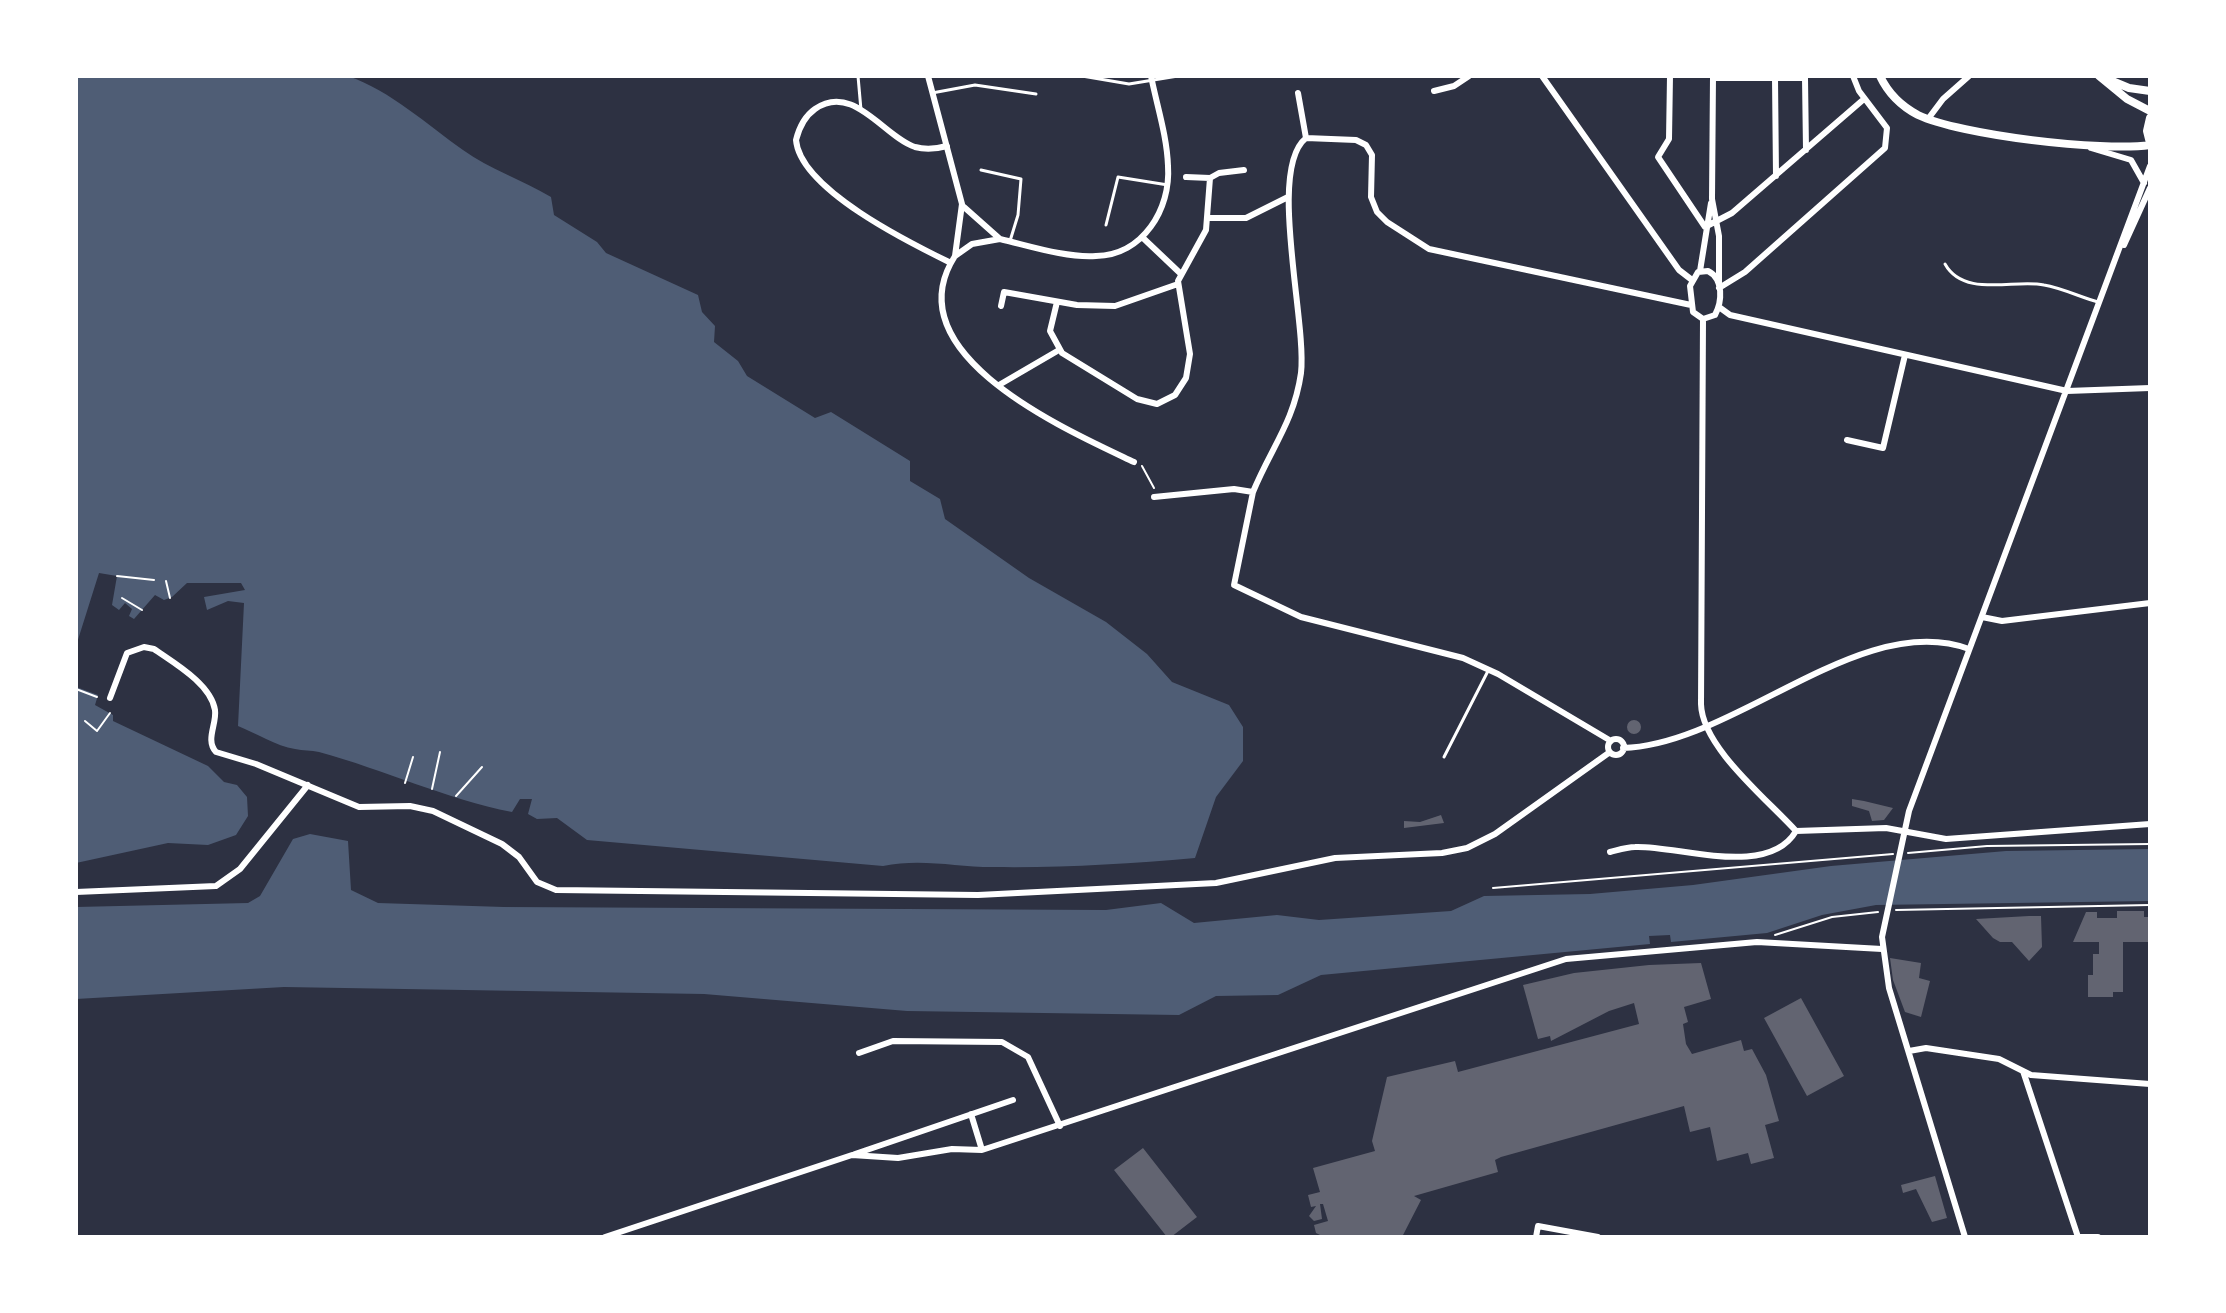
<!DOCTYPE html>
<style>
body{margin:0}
#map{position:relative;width:2226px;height:1313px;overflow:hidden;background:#2d3142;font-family:"DM Sans",sans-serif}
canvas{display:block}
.frame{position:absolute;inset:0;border:78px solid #fff;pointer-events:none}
</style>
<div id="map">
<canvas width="2226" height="1313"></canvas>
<div class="frame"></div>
</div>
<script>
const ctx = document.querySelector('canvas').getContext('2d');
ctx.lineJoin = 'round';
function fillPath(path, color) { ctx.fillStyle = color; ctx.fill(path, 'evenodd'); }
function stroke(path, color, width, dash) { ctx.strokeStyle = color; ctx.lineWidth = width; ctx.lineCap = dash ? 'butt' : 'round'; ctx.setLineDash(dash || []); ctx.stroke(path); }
fillPath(new Path2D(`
 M76 76H348C391 91 426 124 463 150 489 169 523 180 551 197L554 215 597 242 606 253 698 295 702 312 715 326 714 342 738 361 747 376 815 418 831 412 910 461V481L940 499 945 519 1029 578 1106 622 1147 654 1172 682 1229 705 1243 727V761L1216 797 1195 858C1128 864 1060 868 993 867 955 867 921 858 883 866L587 840 557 818 537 819 528 814 532 799H520L512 812C446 799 385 770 319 752 311 750 303 751 295 749 276 746 256 733 238 726L244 603 228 601 207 610 204 597 245 590 241 583H187L172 597 164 600 155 595 134 619 129 616 132 609 125 603 119 610 112 605 117 576 99 573 76 646Z
 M76 687 98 695 95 705 113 715V721L208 766 224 782 237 785 247 797 248 816 236 835 208 845 168 843 76 863Z
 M310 834 348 841 351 890 378 903 504 907 1106 910 1161 903 1194 923 1277 915 1319 920 1451 911 1484 896 1590 894 1693 885 1831 866 2006 851 2150 849V901L1876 905 1822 915 1767 933 1671 942 1670 935 1649 936 1650 944 1321 975 1278 995 1216 996 1179 1015 907 1011 704 994 284 987 76 999V907L248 903 260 896 293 839Z`), '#4f5d75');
fillPath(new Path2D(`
 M1627 727a7 7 0 1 1 14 0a7 7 0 1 1-14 0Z
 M1852 799 1864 801 1893 808 1884 820 1872 821 1869 811 1852 806Z
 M1441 815 1444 823 1404 828V821L1420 822Z
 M2117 911H2144V917H2150V942H2123V992H2113V997H2088V975H2093V954H2099V942H2073L2086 912H2097V918H2117Z
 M2029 916H2041L2042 947 2029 961 2012 942H2000L1993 938 1976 919Z
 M1890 958 1921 963 1919 978 1930 981 1921 1017 1905 1012 1893 980Z
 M1701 963 1711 999 1684 1007 1688 1022 1683 1024 1686 1044 1692 1054 1741 1040 1744 1051 1752 1049 1766 1075 1779 1121 1765 1125 1774 1158 1751 1164 1748 1153 1717 1161 1710 1127 1690 1132 1684 1106 1501 1157 1495 1160 1498 1172 1414 1196 1421 1200 1402 1237H1324L1316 1233 1314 1225 1328 1221 1323 1204H1320L1322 1219 1314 1221 1309 1216 1316 1206 1311 1207 1308 1195 1320 1192 1313 1168 1375 1151 1372 1141 1387 1077 1455 1061 1458 1072 1639 1024 1634 1003 1609 1011 1551 1041 1550 1036 1538 1039 1523 985 1574 973 1649 965Z
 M1801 998 1844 1076 1807 1096 1764 1018Z
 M1143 1148 1197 1217 1171 1237H1167L1114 1170Z
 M1935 1176 1947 1218 1932 1222 1916 1189 1903 1193 1901 1185Z`), '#626471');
stroke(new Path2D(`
 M1142 466 1154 488
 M117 576 154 580
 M166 581 170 598
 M122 598 142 610
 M76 689 97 697
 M85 721 97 731 110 713
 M405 783 413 757
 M432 789 440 752
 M456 796 482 767
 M1908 853 1987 846 2150 844
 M1493 888 1893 854
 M1896 910 2150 905
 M1775 935 1832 917 1878 912`), '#fff', 2);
stroke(new Path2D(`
 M858 76 861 110
 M1082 76 1129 84 1178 76
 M932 93 975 85 1036 94
 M981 170 1021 179 1018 215 1010 241
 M1106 225 1118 177 1168 185
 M1945 264C1964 298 2014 279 2044 285 2062 288 2080 297 2098 302
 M1444 757 1489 669`), '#fff', 3);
stroke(new Path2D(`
 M928 76 962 204 955 256
 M1542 76 1679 270 1692 280
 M1670 76 1669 139 1658 157 1705 227 1732 213 1864 99
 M1713 76 1712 199 1719 236V283
 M1713 78H1805L1806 150
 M1775 78 1776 176
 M1434 91 1454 86 1469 76
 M1298 93 1306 138
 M1928 119 1943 99 1969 76
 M947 146C936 149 926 150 915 147 884 137 853 82 815 109 805 116 799 128 796 140 800 189 910 243 951 263
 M2091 148 2131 160 2144 183
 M1186 177 1210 178 1219 173 1244 170
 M964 207 1000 239
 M1208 218H1246L1288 197
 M1142 237 1181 274
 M2124 245 2150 188
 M1700 271 1711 203
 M1708 271C1724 279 1722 302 1715 315L1703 319 1693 312 1690 286 1698 272Z
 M1719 288 1745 272 1885 148 1887 128 1859 91 1853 76
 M1057 302 1050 331 1062 353 1137 399 1157 404 1175 395 1186 378 1190 354 1178 281 1206 230 1210 178
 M1001 306 1004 292 1077 305 1115 306 1178 284
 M1719 307 1730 315 2067 391 2150 388
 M1703 319 1701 704C1702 747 1767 799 1796 831L1886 828 1946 839 2150 824
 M999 385 1059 350
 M1847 440 1883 448 1905 355
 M1134 462C1067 430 892 354 955 256L972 244 1000 239C1030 246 1066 258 1096 256 1143 255 1171 209 1168 166 1167 136 1157 106 1151 76
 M1253 492 1234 585 1301 617 1463 658 1498 674 1611 741
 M1154 497 1234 489 1253 492C1271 448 1294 422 1301 373 1307 321 1267 169 1306 138L1356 140 1366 145 1372 155 1371 197 1377 212 1387 222 1429 249 1691 305
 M1982 617 2002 621 2150 603
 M110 698 127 653 144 647 154 649C174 663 211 684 215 710 217 724 205 740 216 752L256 764 359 807 410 806 433 811 502 844 519 857 537 882 556 890 978 895 1216 883 1335 858 1442 853 1467 848 1495 834 1610 752
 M1608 747a8 8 0 1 1 16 0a8 8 0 1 1-16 0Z
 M1623 748C1734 745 1861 609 1969 649
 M1610 852C1618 850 1627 847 1635 847 1677 845 1768 879 1796 831
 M76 892 216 886 240 869 308 785
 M1909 1051 1926 1048 1999 1059 2031 1075 2150 1084
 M859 1053 893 1041 1002 1042 1028 1057 1060 1126
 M2023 1071 2078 1237
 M971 1114 982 1150
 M855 1154 1013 1100
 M605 1237 852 1155 898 1158 952 1149 982 1150 1566 959 1757 942 1882 949
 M1536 1237 1538 1226 1598 1237
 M1965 1237 1889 988 1882 937 1909 811 2150 166
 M2078 1237H2098`), '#fff', 6);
stroke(new Path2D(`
 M1880 76C1888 93 1901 106 1918 115 1960 135 2103 152 2150 145
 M2099 76 2127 99 2150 111
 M2105 78 2129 88 2150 91
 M2150 118 2147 131 2150 143`), '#fff', 8);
</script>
